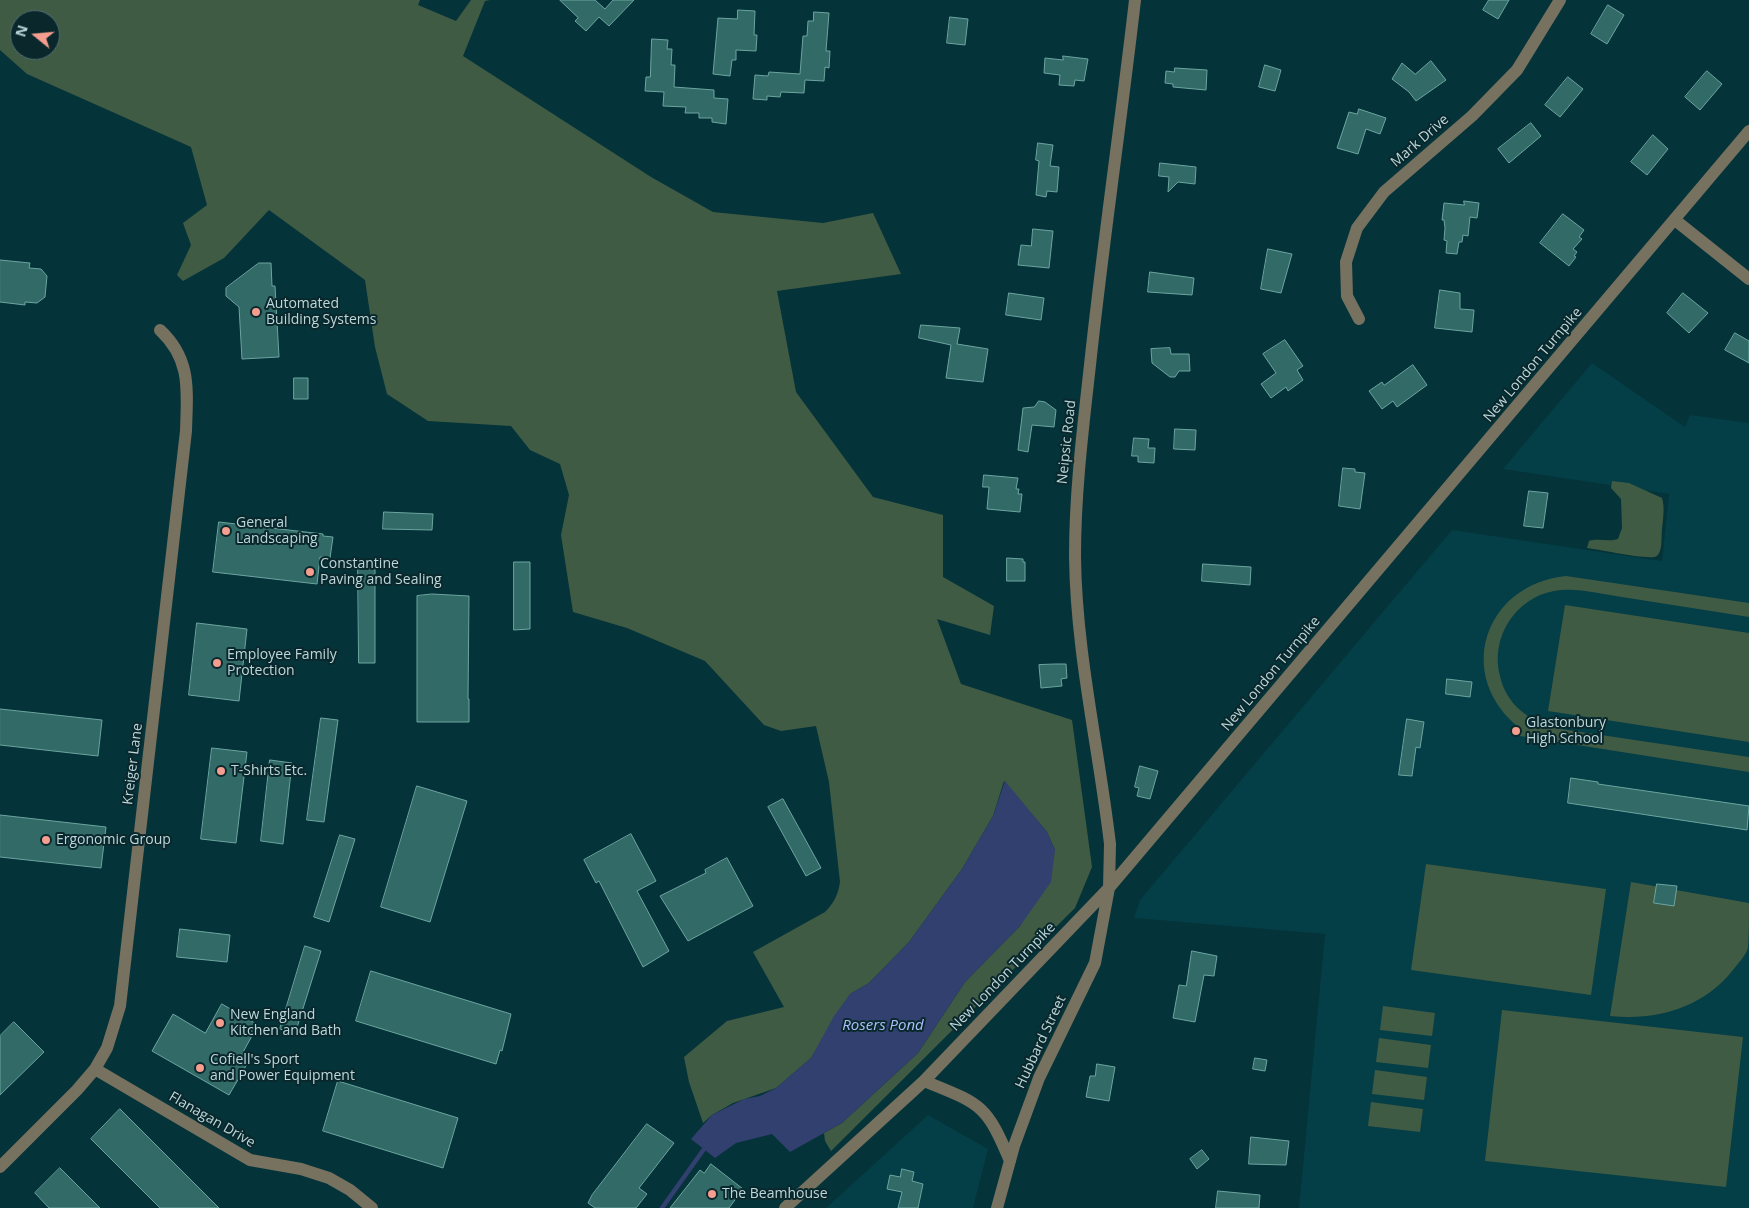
<!DOCTYPE html>
<style>
body{margin:0}
#map{position:relative;width:1749px;height:1208px;overflow:hidden;background:#05333a;font-family:"Open Sans",sans-serif}
canvas{display:block}
.north{position:absolute;left:10px;top:10px;width:50px;height:50px;box-sizing:border-box;background:#0a282c;border:1px solid #516e72;border-radius:50%;rotate:287deg;font-size:14px;font-weight:700;line-height:20px;text-align:center;color:#bcd7dc}
.north::after{content:'';display:block;margin:auto;width:18px;height:22px;background:#f59d8f;clip-path:polygon(50% 0,100% 100%,50% 72%,0 100%)}
</style>
<div id="map">
<canvas width="1749" height="1208"></canvas>
<div class="north">N</div>
</div>
<script>
const ctx = document.querySelector('canvas').getContext('2d');
ctx.lineJoin = 'round';
function fillPath(path, color) { ctx.fillStyle = color; ctx.fill(path, 'evenodd'); }
function stroke(path, color, width, dash) { ctx.strokeStyle = color; ctx.lineWidth = width; ctx.lineCap = dash ? 'butt' : 'round'; ctx.setLineDash(dash || []); ctx.stroke(path); }
function label(font, color, halo, rows, align = 'center') {
  ctx.font = font + ' "Open Sans",sans-serif'; ctx.lineWidth = 4; ctx.setLineDash([]); ctx.textBaseline = 'middle'; ctx.strokeStyle = halo; ctx.fillStyle = color; for (const [text, x, y, turn = 0] of rows) {
    ctx.save(); ctx.translate(x, y); ctx.rotate((+turn || 0) * Math.PI / 180); ctx.textAlign = isNaN(turn) ? turn : align; if (halo) ctx.strokeText(text, 0, 0); ctx.fillText(text, 0, 0); ctx.restore();
  }
}
fillPath(new Path2D(`
 M1592 363 1685 427 1690 415 1749 423V1208H1299L1325 934 1134 918 1140 900 1452 530 1662 561 1669 494 1503 469Z
 M928 1115 988 1149 973 1208H826Z`), '#043e46');
fillPath(new Path2D(`
 M0 0H420L418 5 456 21 471 0H490L485 1 463 56 651 177 713 212 823 223 873 213 901 274 777 291 796 392 873 497 943 515V577L994 606 990 635 937 619 961 684 1072 720 1092 867 1075 908 831 1151 825 1141 824 1133 842 1123 918 1053 965 982 1020 926 1055 850 1047 832 1004 781 993 816 962 869 909 942 869 983 850 994 811 1058 776 1088 733 1103 712 1115 703 1123 689 1082 684 1057 727 1021 784 1007 753 952 825 912C834 903 838 895 840 882L829 782 816 726 781 731 764 725 705 661 627 628 573 612 561 535 569 495 560 464 530 450 511 426 428 421 387 394 375 347 365 280 269 210 224 258 183 281 177 275 191 245 183 223 207 205 191 147 27 74 0 50ZM20 20H50V50H20Z
 M1612 481 1629 483 1662 498C1665 507 1663 520 1662 529 1661 537 1663 550 1657 556 1651 561 1598 549 1587 548L1589 541C1599 538 1608 542 1618 539L1622 528 1621 499 1611 488Z
 M1566 576 1749 603V617C1707 610 1664 604 1622 597 1600 594 1576 587 1554 591 1515 598 1490 638 1500 676 1506 704 1528 720 1554 728L1749 757V772L1520 736 1521 729C1453 677 1484 584 1566 576Z
 M1565 605 1749 633V742L1548 711Z
 M1426 864 1606 889 1591 995 1411 970Z
 M1631 882 1749 903C1749 916 1749 936 1748 948 1745 957 1738 963 1733 970 1703 1008 1656 1021 1610 1016Z
 M1383 1006 1435 1013 1432 1036 1380 1030Z
 M1502 1010 1743 1037 1726 1187 1485 1161Z
 M1379 1038 1431 1045 1428 1068 1376 1062Z
 M1375 1070 1427 1077 1424 1100 1372 1094Z
 M1371 1102 1423 1109 1420 1132 1368 1126Z`), '#405b44');
fillPath(new Path2D(`
 M1005 781 1047 832 1055 850 1051 882 1020 926 965 982 918 1053 842 1123 790 1152 772 1134 736 1143 715 1158 691 1139 712 1115 744 1099 760 1096 776 1088 811 1058 834 1016 850 994 869 983 909 942 962 869 993 816Z`), '#31406e');
stroke(new Path2D(`
 M662 1208 704 1149`), '#31406e', 4.5);
const building = new Path2D(`
 M560 0H595L605 9 613 0H634L609 26 599 17 586 31 575 21 578 18Z
 M1489 0H1509L1498 19 1483 10Z
 M1608 5 1624 15 1607 44 1591 34Z
 M738 10 755 11 754 35H757L756 51 736 50V60H732L730 76 713 74 718 18 737 19Z
 M814 12 829 13 826 51H830L829 68 825 67 824 81 805 80 804 93 781 92 780 97 767 96V100L753 99 755 75 768 76 769 72 800 74 803 36H807L808 21H813Z
 M950 17 968 19 965 45 947 43Z
 M652 39 668 40 667 49H672L671 65H675L674 87 714 90V98L728 99 726 124 712 122V118H699V113H685L686 107 663 106 664 92 645 91 646 77H650Z
 M1063 56 1088 59 1084 81 1075 80 1074 86 1059 85 1060 75 1044 73 1045 58 1063 60Z
 M1431 61 1446 80 1416 101 1409 92 1392 79 1402 63 1415 74Z
 M1265 65 1281 70 1275 91 1259 87Z
 M1175 68 1207 70 1206 90 1173 87V84L1165 83 1166 71 1174 72Z
 M1707 71 1722 84 1700 110 1685 97Z
 M1568 77 1583 89 1560 117 1545 105Z
 M1359 109 1386 118 1380 134 1366 129 1358 154 1337 148 1349 112 1357 114Z
 M1531 123 1541 136 1509 163 1498 149Z
 M1653 135 1668 149 1647 175 1631 162Z
 M1038 143 1053 145 1050 166 1059 167 1057 192 1047 191 1046 197 1036 195 1039 161 1036 160Z
 M1160 163 1196 167 1195 184 1178 182 1168 192 1169 177 1159 176Z
 M1464 201 1479 203 1477 218 1470 217 1468 236 1463 235 1462 242H1459L1457 254 1446 253 1447 241 1444 240 1445 228 1444 220H1442L1444 203 1464 205Z
 M1563 214 1584 230 1579 237 1582 239 1573 249 1577 252 1574 256 1576 257 1569 266 1540 243Z
 M1033 229 1053 231 1049 268 1018 265 1021 245 1031 246Z
 M1268 249 1292 254 1281 293 1261 289Z
 M0 260 30 263 29 268 41 269 47 276 45 297 37 303 25 302V305L0 302Z
 M259 263H271L272 286H275L279 357 242 359 239 307 226 296V288Z
 M1150 272 1194 278 1192 295 1148 292Z
 M1440 290 1460 293V309L1474 310 1472 332 1435 328Z
 M1009 293 1044 298 1041 320 1006 315Z
 M1683 293 1708 313 1689 333 1667 313Z
 M921 325 960 328 957 344 988 349 983 382 946 378 951 345 919 338Z
 M1735 333 1749 341V363L1725 350Z
 M1285 340 1303 366 1297 370 1303 380 1288 391 1286 387 1271 398 1261 384 1276 373 1263 354Z
 M1170 348 1171 354H1189L1190 371H1179L1175 377H1170L1152 363 1151 349Z
 M1413 365 1427 385 1397 407 1393 401 1382 409 1369 391 1382 382 1384 385Z
 M294 378H308V399H294Z
 M1039 401 1045 402 1056 410 1054 427 1032 425 1028 452 1018 450 1023 408 1034 407Z
 M1175 429 1196 430 1195 450 1174 449Z
 M1134 438 1149 439 1148 448H1155L1154 463 1138 462V456H1132Z
 M1343 468 1355 469V472L1365 473 1360 509 1339 506Z
 M984 475 1018 478 1016 489H1019L1018 494H1022L1020 512 987 509 989 487H983Z
 M1529 491 1548 493 1543 528 1524 526Z
 M384 512 433 514 432 530 383 529Z
 M219 522 323 534V536L333 537 330 558 320 557 317 584 213 572Z
 M1007 558 1023 559V562H1025V581H1007Z
 M514 562H530V629L514 630Z
 M1203 564 1251 567 1250 585 1202 581Z
 M358 567H375V663H359Z
 M432 594 469 596 468 699H469V722H417V596Z
 M197 623 247 629 239 701 189 695Z
 M1055 664H1066L1067 678 1061 679 1062 686 1041 688 1039 665Z
 M1447 679 1472 682 1470 697 1446 694Z
 M0 709 102 720 98 756 0 745Z
 M321 718 338 720 324 822 307 820Z
 M1407 719 1424 722 1420 748 1416 747 1412 776 1399 775Z
 M212 748 247 752 236 843 201 839Z
 M270 760 292 763 283 844 261 841Z
 M1140 766 1158 771 1150 799 1137 796 1139 788 1135 787Z
 M1571 778 1598 782V784L1749 806 1747 830 1568 803Z
 M417 786 467 801 430 922 381 907Z
 M783 799 821 868 806 876 768 807Z
 M0 815 106 827 101 868 0 857Z
 M631 834 656 881 637 891 669 951 643 967 599 881 596 883 584 860Z
 M340 835 355 839 329 922 314 917Z
 M727 858 753 906 688 941 660 896 706 873 705 870Z
 M1657 884 1677 886 1674 906 1654 903Z
 M180 929 230 935 227 962 177 957Z
 M305 946 321 951 295 1034 280 1029Z
 M1192 951 1217 956 1214 976 1204 975 1195 1022 1173 1018 1179 985 1186 986Z
 M371 971 511 1014 502 1051 500 1050 496 1064 356 1021Z
 M222 1004 258 1025 242 1054 250 1059 229 1095 152 1051 173 1014 205 1033Z
 M14 1022 44 1052 0 1095V1036Z
 M1255 1058 1267 1060 1265 1071 1253 1069Z
 M1097 1064 1115 1067 1109 1101 1086 1097 1090 1076H1095Z
 M338 1081 458 1118 443 1168 323 1131Z
 M120 1109 219 1208H160L91 1139Z
 M647 1124 674 1143 639 1188 647 1194 636 1208H595L588 1203 592 1195Z
 M1251 1137 1289 1141 1286 1165 1249 1164Z
 M1202 1150 1209 1159 1197 1169 1190 1159Z
 M711 1164 743 1189 729 1208H670L700 1170 704 1173Z
 M60 1168 100 1208H49L35 1193Z
 M902 1169 914 1172 912 1181 923 1184 918 1208H898L902 1192 887 1189 890 1175 900 1177Z
 M1218 1191 1260 1195 1259 1208H1216Z`);
fillPath(building, '#316a66');
stroke(building, '#6ca5a0', 1);
stroke(new Path2D(`
 M1675 220 1749 279
 M1359 319 1347 296 1346 262 1357 228 1384 192 1472 116 1517 70 1560 0
 M95 1069 250 1160 301 1169 329 1178 350 1190 372 1208
 M924 1081C980 1104 986 1103 1010 1161
 M0 1167 77 1090 95 1069 107 1048 120 1006 186 431C187 391 192 360 160 330
 M785 1208 924 1081 1109 888 1749 131
 M997 1208 1014 1146 1039 1078 1095 963 1109 888 1110 844C1099 749 1076 653 1075 556 1075 492 1083 428 1090 365 1103 243 1121 122 1135 0`), '#77715f', 12);
for (const [x, y, r, color] of [
 [256,312,5,"#f59d8f"],
 [226,531,5,"#f59d8f"],
 [310,572,5,"#f59d8f"],
 [217,663,5,"#f59d8f"],
 [1516,731,5,"#f59d8f"],
 [221,771,5,"#f59d8f"],
 [46,840,5,"#f59d8f"],
 [220,1023,5,"#f59d8f"],
 [200,1068,5,"#f59d8f"],
 [712,1194,5,"#f59d8f"]
]) { const dot = new Path2D(); dot.arc(x, y, r, 0, 2 * Math.PI); ctx.fillStyle = color; ctx.fill(dot); stroke(dot, '#0a282c', 2); }
label('14px', '#bcd7dc', '#0a282c', [
 ["Mark Drive",1420,141,-41],
 ["New London Turnpike",1533,365,-50],
 ["Neipsic Road",1067,442,-84],
 ["New London Turnpike",1271,674,-50],
 ["Kreiger Lane",133,764,-83],
 ["New London Turnpike",1003,977,-46],
 ["Hubbard Street",1041,1042,-65],
 ["Flanagan Drive",212,1120,30]
]);
label('14px', '#bcd7dc', '#0a282c', [
 ["Automated",266,304],
 ["Building Systems",266,320],
 ["General",236,523],
 ["Landscaping",236,539],
 ["Constantine",320,564],
 ["Paving and Sealing",320,580],
 ["Employee Family",227,655],
 ["Protection",227,671],
 ["Glastonbury",1526,723],
 ["High School",1526,739],
 ["T-Shirts Etc.",231,771],
 ["Ergonomic Group",56,840],
 ["New England",230,1015],
 ["Kitchen and Bath",230,1031],
 ["Cofiell's Sport",210,1060],
 ["and Power Equipment",210,1076],
 ["The Beamhouse",722,1194]
], 'left');
label('italic 15px', '#abc0fd', '#0a282c', [
 ["Rosers Pond",883,1026]
]);
</script>
